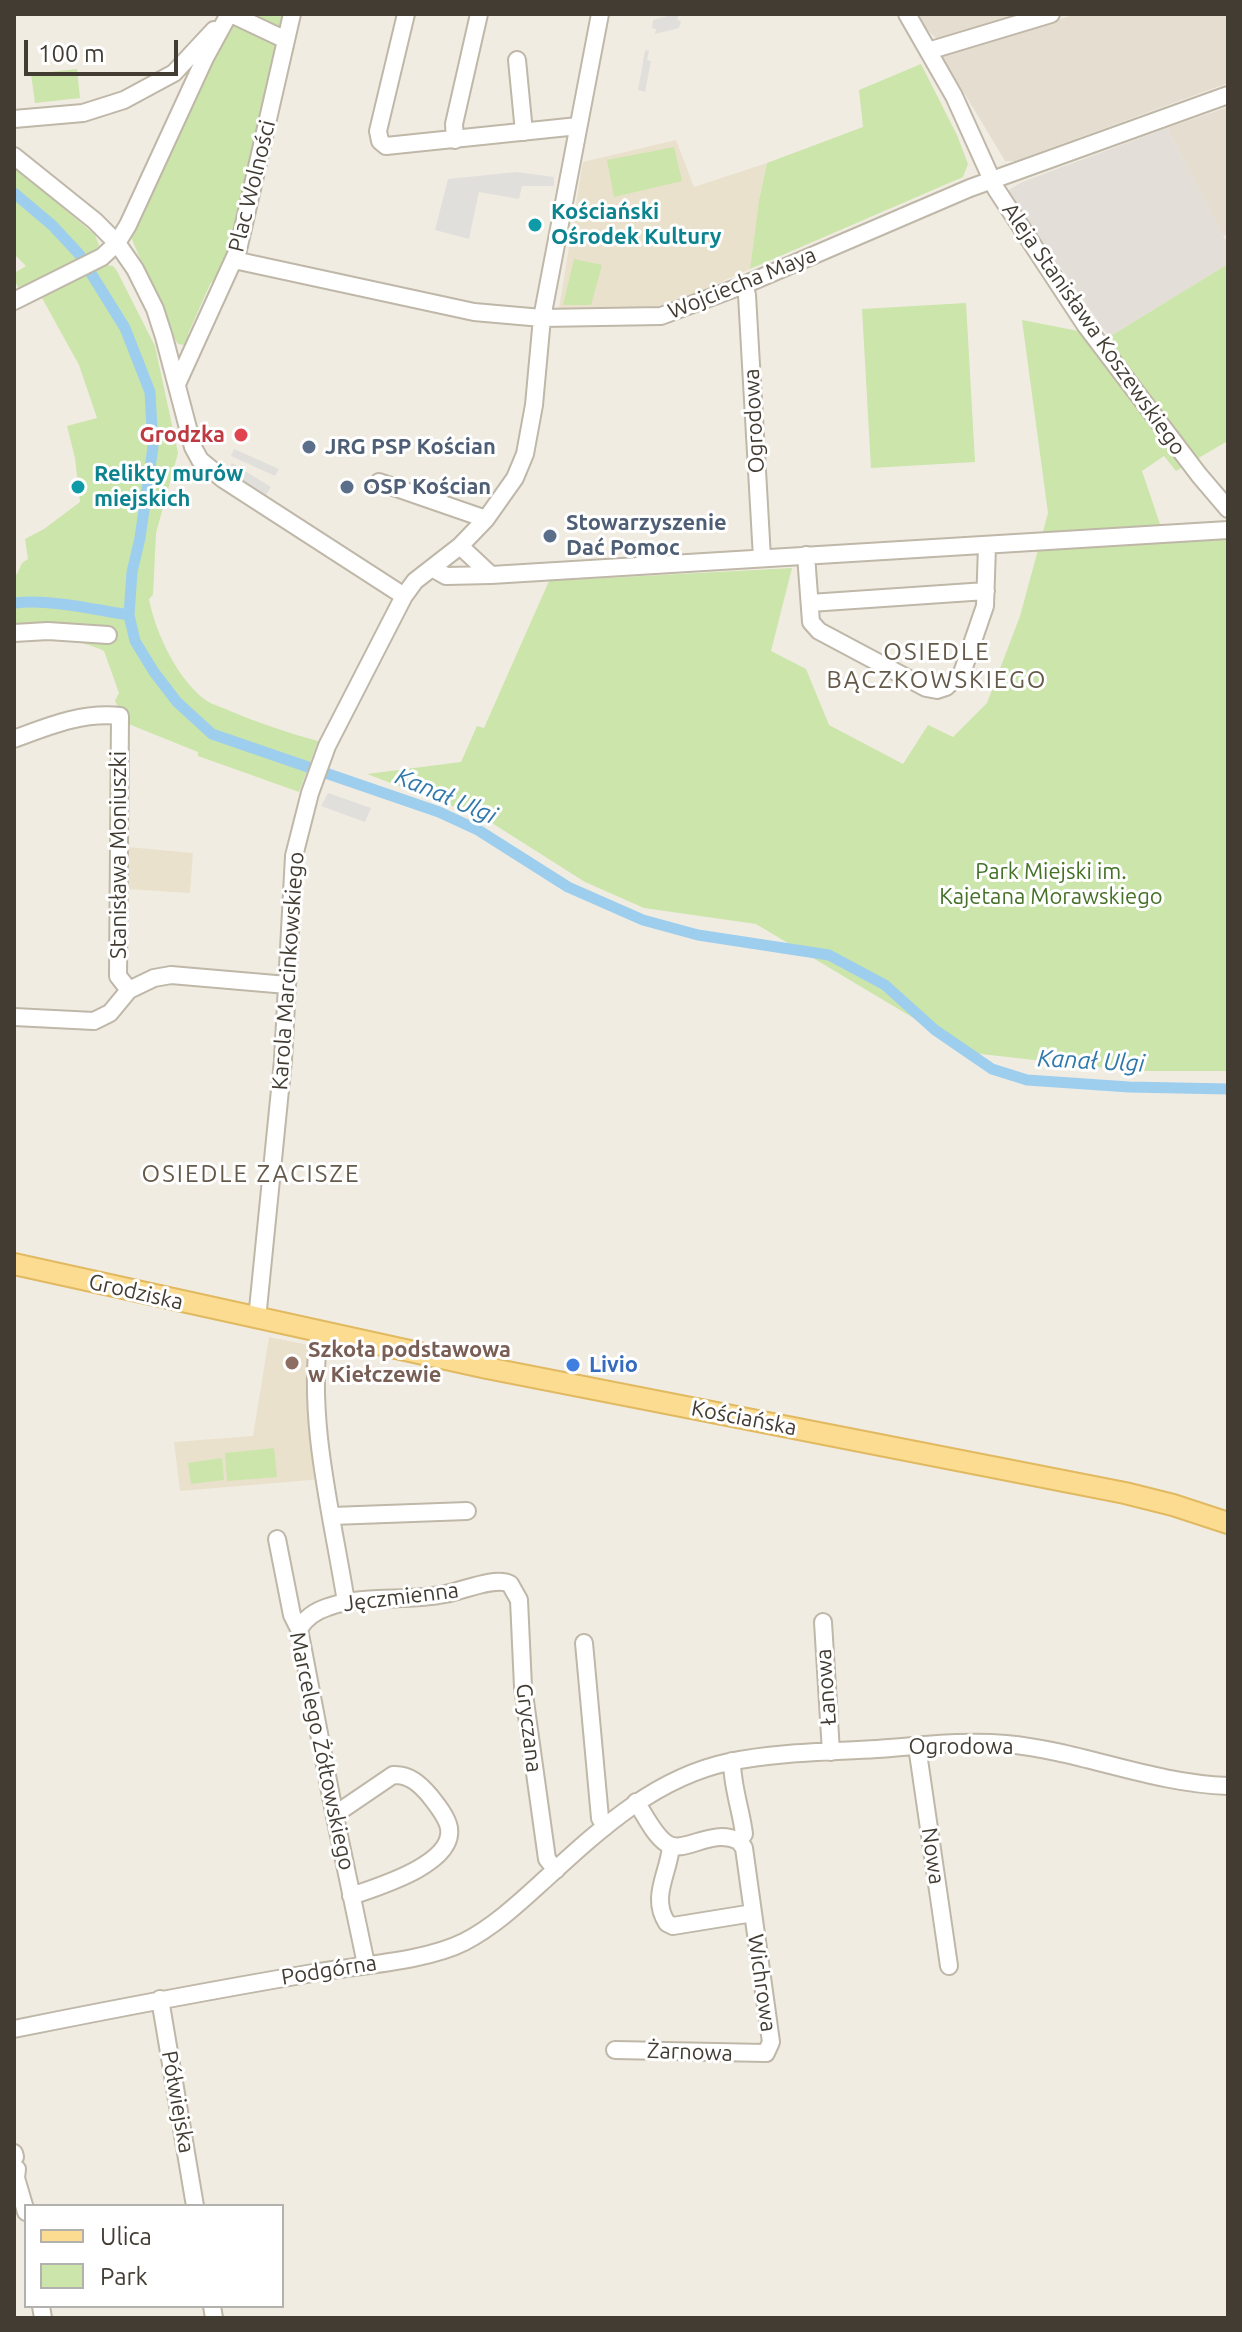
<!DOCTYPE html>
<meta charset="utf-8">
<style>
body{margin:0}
#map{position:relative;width:1242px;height:2332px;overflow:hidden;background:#f1ece2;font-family:Ubuntu,sans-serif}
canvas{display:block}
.frame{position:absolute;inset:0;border:16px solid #423c33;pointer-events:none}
.legend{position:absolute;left:24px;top:2204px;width:260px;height:104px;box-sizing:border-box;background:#fff;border:2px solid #b3b1ad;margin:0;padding:10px 14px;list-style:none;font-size:24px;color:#423c33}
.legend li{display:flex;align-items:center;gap:16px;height:40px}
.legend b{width:40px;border:2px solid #b3b1ad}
.scale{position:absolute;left:24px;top:40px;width:154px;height:36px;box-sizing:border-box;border:4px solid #423c33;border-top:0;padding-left:10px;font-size:24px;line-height:28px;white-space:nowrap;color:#423c33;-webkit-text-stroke:6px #fff;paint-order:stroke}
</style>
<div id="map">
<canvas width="1242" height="2332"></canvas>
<div class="frame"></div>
<ul class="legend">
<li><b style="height:10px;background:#fcdc90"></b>Ulica</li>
<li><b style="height:22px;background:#cbe5ab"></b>Park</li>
</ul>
<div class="scale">100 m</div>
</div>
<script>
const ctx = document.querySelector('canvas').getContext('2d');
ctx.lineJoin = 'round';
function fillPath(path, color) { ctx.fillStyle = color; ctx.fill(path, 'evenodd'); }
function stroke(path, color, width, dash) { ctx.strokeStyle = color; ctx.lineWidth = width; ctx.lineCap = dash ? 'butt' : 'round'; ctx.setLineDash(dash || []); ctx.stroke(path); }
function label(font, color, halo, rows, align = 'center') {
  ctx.font = font + ' Ubuntu,sans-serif'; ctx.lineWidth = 6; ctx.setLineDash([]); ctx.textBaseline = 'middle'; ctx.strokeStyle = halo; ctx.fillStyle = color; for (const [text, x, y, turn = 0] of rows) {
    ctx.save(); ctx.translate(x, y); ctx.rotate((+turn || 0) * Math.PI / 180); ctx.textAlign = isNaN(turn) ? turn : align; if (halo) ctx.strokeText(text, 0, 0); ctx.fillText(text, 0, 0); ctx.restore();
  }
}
fillPath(new Path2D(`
 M916 14H1022L937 39 923 26Z
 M1076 14H1228V83L1015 161H1005L942 56Z
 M1228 107V234L1223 236 1167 128Z`), '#e5ded0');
fillPath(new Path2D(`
 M1167 128 1228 245V264L1109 337 1007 191 1022 182Z`), '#e3ded8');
fillPath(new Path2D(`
 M676 140 694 187 767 163 759 200 750 269 665 307 559 308 583 162Z
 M128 847 193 853 190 893 127 889Z
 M269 1337 314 1346 323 1479 180 1491 174 1442 253 1436Z`), '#eae1cc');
fillPath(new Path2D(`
 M239 14H285L270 71 231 254 218 285 211 282 188 334 195 337C190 344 187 346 178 344L172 335 131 237 219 39Z
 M921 64 957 135 968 164 963 177 750 269 759 200 767 163 863 127 859 90Z
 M77 69 80 98 35 103 31 74Z
 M674 147 682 181 614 197 607 160Z
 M14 166 95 235 99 245 95 251 20 290 14 280V270L16 272 26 266 14 254Z
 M574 259 602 265 591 305H563Z
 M1228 264V444L1226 442 1176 471 1164 456 1142 471 1166 542 1228 539V1071H1132L972 1053 756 924 644 908 585 882 484 818 367 774 461 762 477 726 484 728 549 581 792 568 771 651 806 669 829 725 903 764 928 725 953 737 987 703 1020 616 1048 513 1022 320 1109 337Z
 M105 265 113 266 117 271 155 346 178 453 156 533 153 595 149 599C155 632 178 681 207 701 213 705 222 707 230 711 259 723 288 733 318 741L299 792 198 756V752L126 723 115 701 119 693 104 651C78 638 43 637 14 642V574H17L22 563 28 559 25 539 44 529 80 502 75 458 67 426 97 418 79 365 42 298Z
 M966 303 975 462 871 468 862 309Z
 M274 1448 277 1477 227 1481 225 1453Z
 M222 1458 224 1480 191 1484 188 1463Z`), '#cbe5ab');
fillPath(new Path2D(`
 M674 14H679L677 20 681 21 679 28 655 34 656 29 652 28 653 20Z
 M645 50 649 51 647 60 651 61 645 92 638 90Z
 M516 172 554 177V186H522L519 199 479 192 469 239 435 230 448 179Z
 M234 449 279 469 275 476 231 456Z
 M232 463 271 487 266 495 228 470Z
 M328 793 371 808 365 822 321 806Z`), '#e1dfdb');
stroke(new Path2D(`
 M14 193 52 225 79 254 125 328 150 392 153 447 140 538 132 572 129 615 135 641 154 672 177 702 212 734 439 812 478 830 568 887 643 920 698 935 829 955 885 985 935 1030 992 1069 1027 1080 1129 1087 1228 1089
 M14 603C52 599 91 609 129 615`), '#9eceee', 11);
const minor = new Path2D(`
 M231 14 286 40
 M406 14 378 131 380 141 386 146 578 126
 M907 14 954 96 996 189 1086 326 1199 475 1228 509
 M928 51 1051 14
 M517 60 524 132
 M14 119 83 113 124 100 174 73 214 30
 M455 140 454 124 479 14
 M14 156 95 221 117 243 135 269 155 309 164 337 193 447 200 460 223 479 404 596
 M234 260 474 312 542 318 661 316 744 285 970 188 1228 95
 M744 285 747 295 762 558
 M14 301 102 257 117 243 128 225 205 58 229 14
 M177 384 238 250 292 14
 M379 482 486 519
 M460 546 491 575
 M806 555 811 622 819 631 926 688 937 690 946 687 962 673 985 606 987 546
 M432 568 446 576 491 575 1228 530
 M810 603 986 591
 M14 633 48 631 108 635
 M14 739C49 726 82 712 120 716L118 976 129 990
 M14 1017 94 1021 110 1013 129 990 154 978 171 975 287 985
 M257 1319 283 1060 294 856 310 793 327 746 404 596 415 581 460 546 486 519 515 478 525 454 534 405 542 318 600 14
 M319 1333C307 1422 332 1514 346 1602
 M332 1516 467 1511
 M277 1539 292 1615 299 1629 334 1812 366 1964
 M823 1622 831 1752
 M299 1629C306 1617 315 1611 328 1607 364 1594 407 1602 445 1594 463 1591 495 1576 510 1584L519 1600 523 1687 547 1859 556 1870
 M584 1643 600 1818 605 1827
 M917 1746 949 1966
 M732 1761C732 1787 741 1809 744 1834L739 1841
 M334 1812 343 1809 393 1775C409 1774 420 1784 430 1796 437 1805 447 1817 449 1828 455 1864 377 1887 351 1896
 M671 1846C669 1873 650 1897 667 1923L673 1926 753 1913
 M160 1999 195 2206
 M14 2029C113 2009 213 1990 313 1973 358 1965 424 1962 464 1942 493 1927 518 1904 541 1883 597 1832 653 1778 729 1762 777 1752 828 1752 877 1749 919 1746 964 1740 1006 1744 1082 1751 1149 1783 1228 1786
 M615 2050 766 2053 771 2042 744 1848 739 1841C710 1827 684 1856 666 1843 654 1835 645 1815 636 1802
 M14 2153 15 2157
 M17 2169 16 2178 26 2212
 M41 2306 43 2318
 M212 2306 214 2318`);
const major = new Path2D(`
 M14 1264 487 1368 1125 1493 1173 1505 1228 1523`);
stroke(minor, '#bfb7a8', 20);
stroke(major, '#e0b961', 24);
stroke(minor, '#fff', 16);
stroke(major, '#fcdc90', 20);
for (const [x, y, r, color] of [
 [535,225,8,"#0f9aa8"],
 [241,435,8,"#e0444e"],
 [309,447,8,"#5c6f8a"],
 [78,487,8,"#0f9aa8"],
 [347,487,8,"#5c6f8a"],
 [550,536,8,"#5c6f8a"],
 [292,1363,8,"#8d6e63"],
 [573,1365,8,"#3f7fe0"]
]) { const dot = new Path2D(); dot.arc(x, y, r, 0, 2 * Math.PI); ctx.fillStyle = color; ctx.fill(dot); stroke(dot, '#fff', 3); }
label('22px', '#423c33', '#fff', [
 ["Plac Wolności",252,186,-76],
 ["Wojciecha Maya",742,283,-22],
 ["Aleja Stanisława Koszewskiego",1094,329,55],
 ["Ogrodowa",754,421,-93],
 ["Stanisława Moniuszki",119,855,-90],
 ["Karola Marcinkowskiego",288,971,-86],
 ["Grodziska",136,1292,13],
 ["Kościańska",744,1418,11],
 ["Jęczmienna",401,1597,-7],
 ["Łanowa",826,1687,-94],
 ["Gryczana",529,1728,83],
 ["Ogrodowa",961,1747],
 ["Marcelego Żółtowskiego",322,1751,78],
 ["Nowa",933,1856,82],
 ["Podgórna",329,1970,-9],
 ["Wichrowa",762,1983,82],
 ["Żarnowa",690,2052,2],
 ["Półwiejska",178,2102,80]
]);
label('bold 22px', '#0d838f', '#fff', [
 ["Kościański",551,212],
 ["Ośrodek Kultury",551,237],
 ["Relikty murów",94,474],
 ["miejskich",94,499]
], 'left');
label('bold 22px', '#be3a42', '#fff', [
 ["Grodzka",225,435]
], 'right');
label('bold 22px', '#4e5e75', '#fff', [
 ["JRG PSP Kościan",325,447],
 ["OSP Kościan",363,487],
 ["Stowarzyszenie",566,523],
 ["Dać Pomoc",566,548]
], 'left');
label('22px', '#457228', '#fff', [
 ["Park Miejski im.",1051,872],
 ["Kajetana Morawskiego",1051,897]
]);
label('bold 22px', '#785e54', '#fff', [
 ["Szkoła podstawowa",308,1350],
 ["w Kiełczewie",308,1375]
], 'left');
label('bold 22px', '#366cbe', '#fff', [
 ["Livio",589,1365]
], 'left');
ctx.letterSpacing = '2px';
label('24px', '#655a4a', '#fff', [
 ["OSIEDLE",937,652],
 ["BĄCZKOWSKIEGO",937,680],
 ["OSIEDLE ZACISZE",251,1174]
]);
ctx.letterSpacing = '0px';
label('italic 24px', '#2f78ab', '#fff', [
 ["Kanał Ulgi",446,796,23],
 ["Kanał Ulgi",1091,1061,3]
]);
</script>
